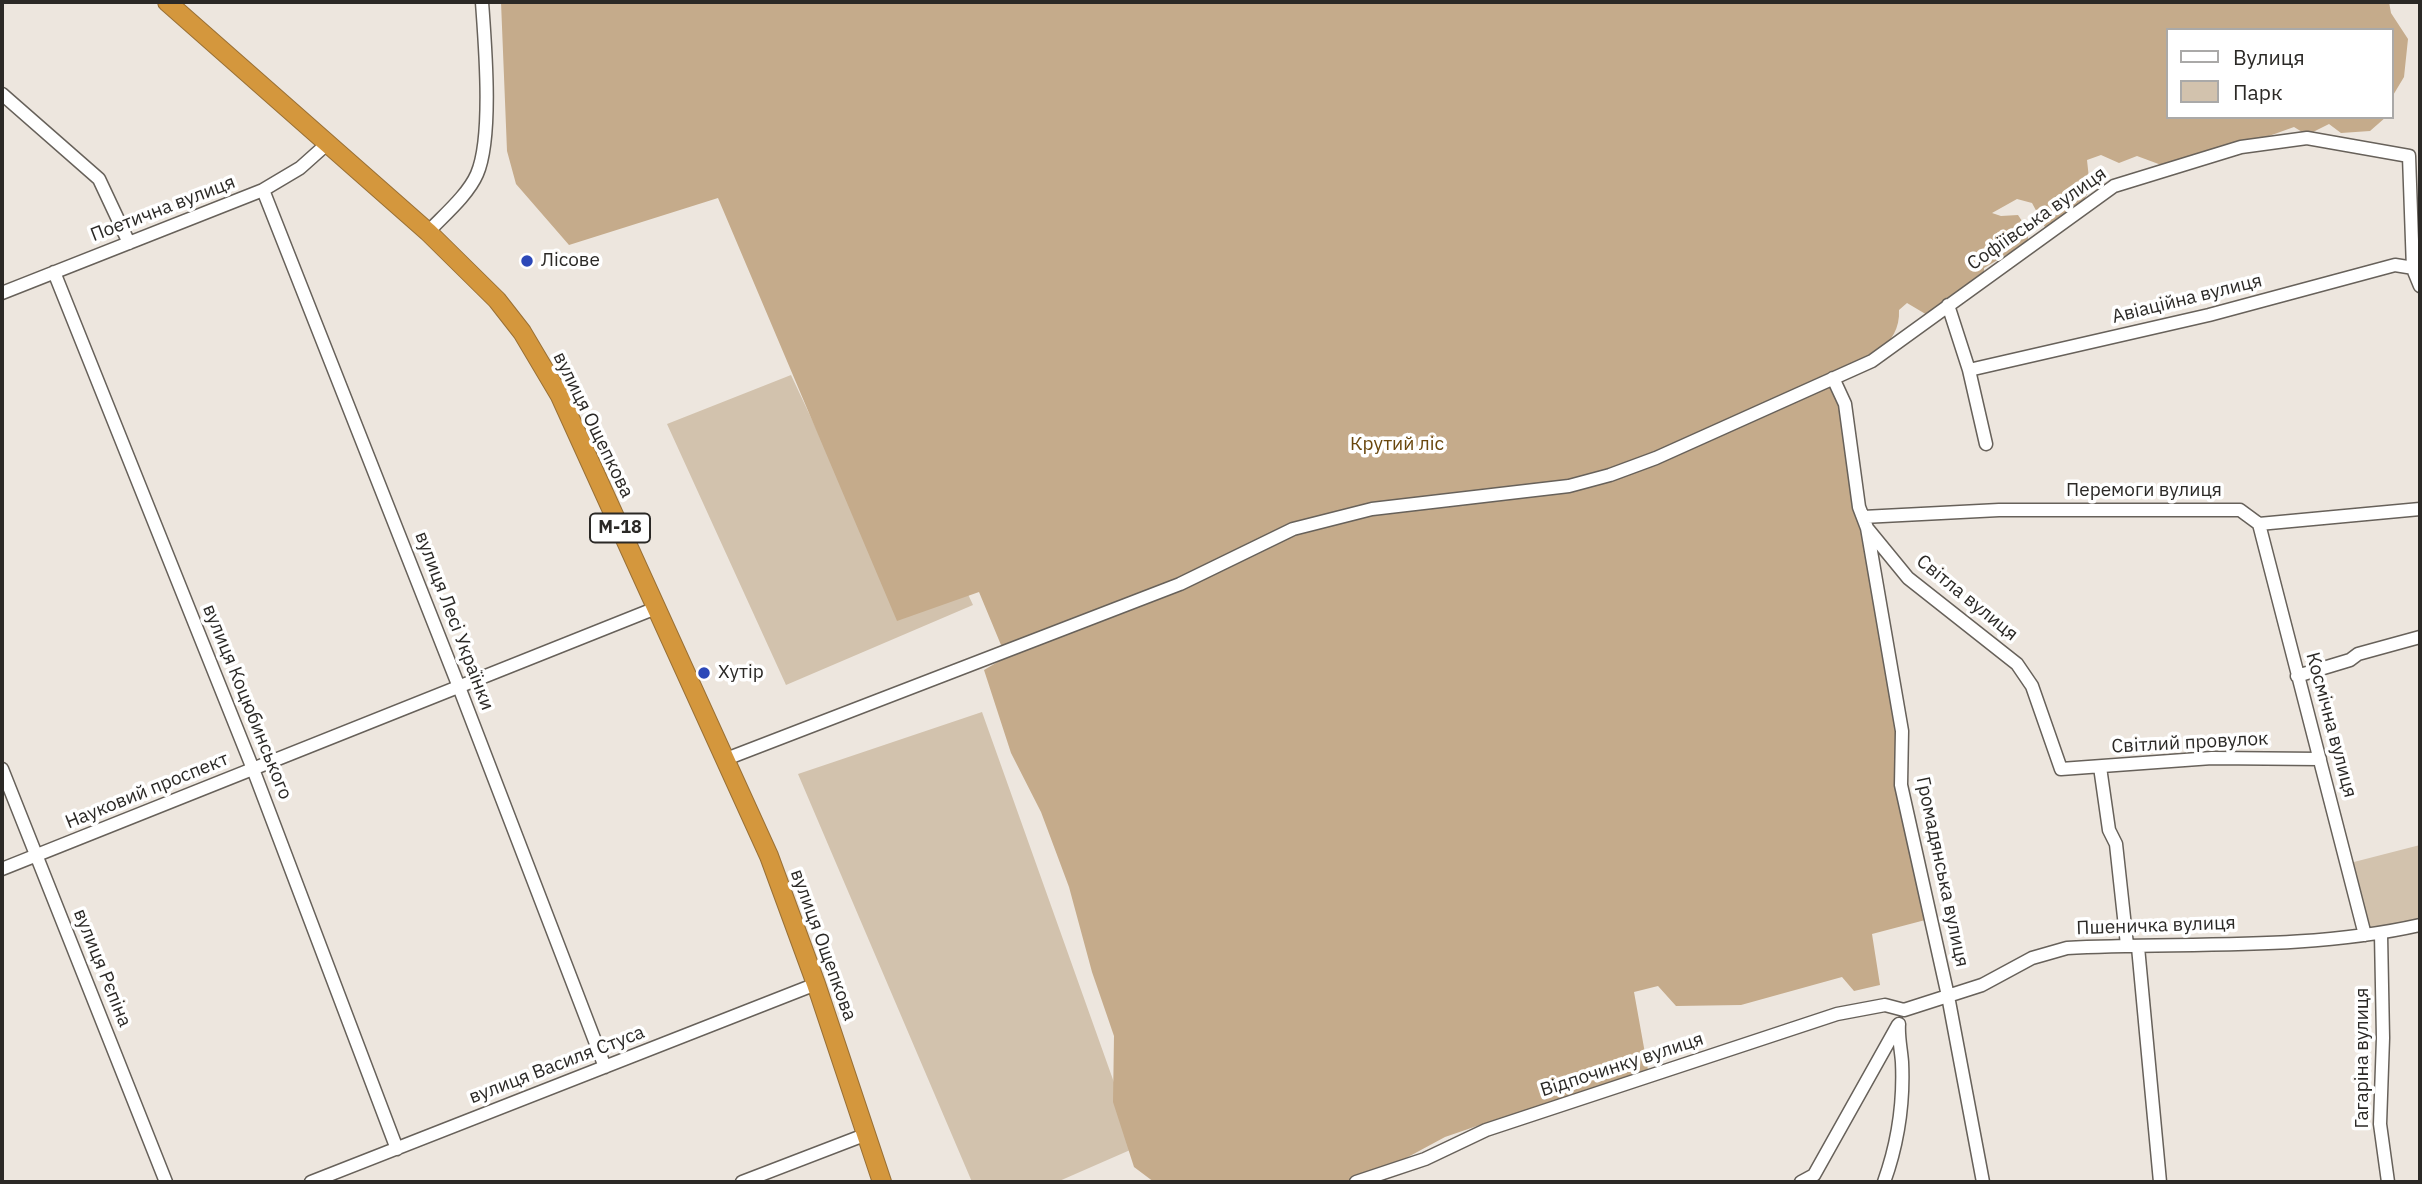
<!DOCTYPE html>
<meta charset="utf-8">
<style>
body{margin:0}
#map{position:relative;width:2422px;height:1184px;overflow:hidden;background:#ede6de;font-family:"IBM Plex Sans",sans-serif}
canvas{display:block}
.frame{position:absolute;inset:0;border:4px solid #2b2926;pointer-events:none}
.legend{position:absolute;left:2166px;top:28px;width:228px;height:91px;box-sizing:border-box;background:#fff;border:2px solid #aaa9a8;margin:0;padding:9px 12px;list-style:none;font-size:21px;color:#2b2926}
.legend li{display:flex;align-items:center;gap:14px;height:35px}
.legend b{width:35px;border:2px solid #aaa9a8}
</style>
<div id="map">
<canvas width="2422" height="1184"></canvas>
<div class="frame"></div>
<ul class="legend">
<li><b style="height:9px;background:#fff"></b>Вулиця</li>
<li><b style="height:19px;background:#d2c2ad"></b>Парк</li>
</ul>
</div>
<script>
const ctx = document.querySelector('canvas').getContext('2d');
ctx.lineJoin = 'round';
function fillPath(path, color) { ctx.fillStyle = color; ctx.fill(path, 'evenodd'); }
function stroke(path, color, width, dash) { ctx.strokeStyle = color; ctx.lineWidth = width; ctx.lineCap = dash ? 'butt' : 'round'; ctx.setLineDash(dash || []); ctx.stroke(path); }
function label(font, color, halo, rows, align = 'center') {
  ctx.font = font + ' "IBM Plex Sans",sans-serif'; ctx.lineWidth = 7; ctx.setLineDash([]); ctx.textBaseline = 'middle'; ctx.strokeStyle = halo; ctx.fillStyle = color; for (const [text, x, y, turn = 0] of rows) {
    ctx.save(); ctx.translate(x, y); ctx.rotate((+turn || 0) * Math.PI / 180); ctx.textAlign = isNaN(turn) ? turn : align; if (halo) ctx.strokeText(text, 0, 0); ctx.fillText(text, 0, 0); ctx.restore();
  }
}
fillPath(new Path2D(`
 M791 375 845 490 918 487 973 605 786 685 667 424Z
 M982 712 1137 1147 1057 1182H972L798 774Z
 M2420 845V919L2367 932 2350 863Z`), '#d2c2ad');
fillPath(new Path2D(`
 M501 2H2389L2391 13 2408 39 2404 77 2392 97V30H2168V117H2386L2370 131 2341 133 2329 124 2307 135 2294 127 2255 141 2164 166 2137 156 2119 163 2101 155 2087 160 2090 188 2082 205 2047 231 2032 203 2017 199 1992 213 2001 216 2018 215 2028 230V242L1984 268V280L1934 319 1907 303 1899 310C1901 346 1864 364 1835 377L1870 540 1929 919 1872 934 1880 985 1854 991 1842 977 1741 1005 1676 1006 1658 986 1634 992 1648 1070 1569 1101 1503 1117 1445 1137 1382 1171 1350 1182H1154L1134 1167 1113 1102 1114 1036 1092 972 1069 887 1041 812 1011 753 984 670 1006 657 979 592 897 621 718 198 569 245 516 184 507 151Z`), '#c5ab8b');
const minor = new Path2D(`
 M2 94 99 179 129 243
 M263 190 459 687 605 1067
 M428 232C443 216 468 195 477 174 493 137 485 44 482 2
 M54 272 253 769 397 1149
 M2 293 263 190 300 168 328 143
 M1948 305 1969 370 1986 444
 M1969 370 2209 315 2395 265 2420 269
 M1833 378 1845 404 1859 507 1867 528 1908 578 2017 664 2032 686 2061 769 2212 758 2320 759
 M1863 517 1999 510H2240L2259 524 2420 509
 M2259 524 2365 935
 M1867 528 1902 731 1901 785 1948 996 1983 1182
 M2297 676 2350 660 2358 654 2420 637
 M726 759 1180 584 1293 529 1372 509 1569 486 1610 475 1656 458 1872 361 2114 186 2241 147 2307 138 2409 156 2413 269 2420 286
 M2100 767 2109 830 2116 844 2127 945
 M2 769 166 1182
 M2 869 656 608
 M2381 934 2383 1038 2380 1124 2388 1182
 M2138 947 2160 1182
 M1904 1010 1982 985 2032 958 2067 948C2184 942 2305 951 2420 925
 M311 1182 816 984
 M742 1182 867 1134
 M1356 1182 1425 1159 1486 1130 1837 1014 1885 1005 1904 1010
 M1801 1182 1814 1175 1898 1025
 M1884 1182C1898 1143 1904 1104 1902 1062 1901 1049 1898 1036 1899 1024`);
const highway = new Path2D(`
 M167 2 428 232 497 300 522 332 560 396 769 856 816 984 882 1182`);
stroke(minor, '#67615a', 15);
stroke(highway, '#997035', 20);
stroke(minor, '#fff', 12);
stroke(highway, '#d4973d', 18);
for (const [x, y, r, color] of [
 [527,261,7,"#2c48b8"],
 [704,673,7,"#2c48b8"]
]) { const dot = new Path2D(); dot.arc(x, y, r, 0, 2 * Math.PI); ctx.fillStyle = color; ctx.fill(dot); stroke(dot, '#fff', 2.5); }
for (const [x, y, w] of [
 [620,528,60]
]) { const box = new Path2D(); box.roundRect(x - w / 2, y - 14.5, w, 29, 5); ctx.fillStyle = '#fff'; ctx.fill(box); stroke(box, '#2b2926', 2); }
label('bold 18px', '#2b2926', null, [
 ["М-18",620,528]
]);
label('19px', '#2b2926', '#fff', [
 ["Поетична вулиця",163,209,-21],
 ["Софіївська вулиця",2037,219,-35],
 ["Авіаційна вулиця",2187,299,-14],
 ["вулиця Ощепкова",593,425,64],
 ["Перемоги вулиця",2144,491],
 ["Світла вулиця",1967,598,39],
 ["вулиця Лесі Українки",454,621,69],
 ["вулиця Коцюбинського",247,702,68],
 ["Космічна вулиця",2331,725,75],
 ["Світлий провулок",2190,743,-3],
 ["Науковий проспект",147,791,-22],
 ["Громадянська вулиця",1942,872,78],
 ["Пшеничка вулиця",2156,926,-2],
 ["вулиця Ощепкова",823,945,70],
 ["вулиця Рєпіна",102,968,68],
 ["Гагаріна вулиця",2363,1058,-90],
 ["вулиця Василя Стуса",557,1065,-21],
 ["Відпочинку вулиця",1622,1065,-18]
]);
label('19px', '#2b2926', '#fff', [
 ["Лісове",541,261],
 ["Хутір",718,673]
], 'left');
label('19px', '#69460c', '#fff', [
 ["Крутий ліс",1397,445]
]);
</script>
